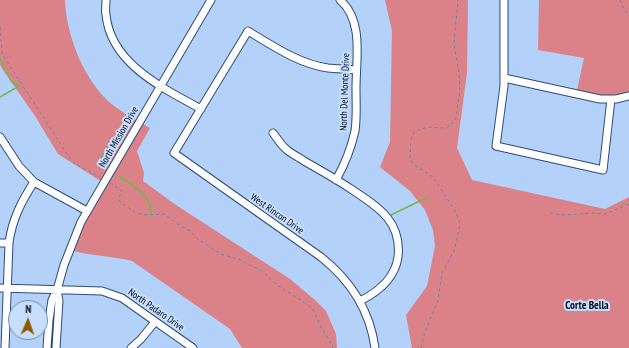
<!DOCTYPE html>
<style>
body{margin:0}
#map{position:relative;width:629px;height:348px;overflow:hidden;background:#b3d1f9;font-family:"PT Sans Narrow",sans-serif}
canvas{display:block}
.north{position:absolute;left:8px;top:300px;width:40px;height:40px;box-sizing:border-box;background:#c7defc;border:1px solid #788aa3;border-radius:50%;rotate:2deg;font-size:11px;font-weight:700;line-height:16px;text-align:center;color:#020c1d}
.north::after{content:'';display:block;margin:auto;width:14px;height:18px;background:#8a5c00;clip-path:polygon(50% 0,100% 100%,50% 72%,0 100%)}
</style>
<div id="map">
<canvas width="629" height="348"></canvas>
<div class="north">N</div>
</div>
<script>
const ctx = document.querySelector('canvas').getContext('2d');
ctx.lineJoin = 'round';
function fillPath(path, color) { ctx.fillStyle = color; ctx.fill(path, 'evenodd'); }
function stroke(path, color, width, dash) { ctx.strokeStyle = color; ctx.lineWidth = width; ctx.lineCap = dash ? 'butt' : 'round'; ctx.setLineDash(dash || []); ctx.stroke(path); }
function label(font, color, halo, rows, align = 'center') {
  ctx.font = font + ' "PT Sans Narrow",sans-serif'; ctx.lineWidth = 4; ctx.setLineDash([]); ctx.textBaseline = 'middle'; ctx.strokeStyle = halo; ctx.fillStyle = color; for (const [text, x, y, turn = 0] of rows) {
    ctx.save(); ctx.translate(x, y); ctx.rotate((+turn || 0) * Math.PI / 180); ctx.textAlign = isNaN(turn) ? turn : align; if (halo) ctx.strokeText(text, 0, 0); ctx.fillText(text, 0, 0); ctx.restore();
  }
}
fillPath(new Path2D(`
 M0 0H65C66 33 82 75 106 99 118 111 135 119 150 128L137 151 144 173 143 181 176 205 290 279 315 300 326 311 336 334 337 348H242L230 329 132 261C112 256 93 256 74 251L84 225 107 185 58 154 35 116 3 70 0 65Z
 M385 0H468L467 73 457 148 472 180 605 209 629 197V348H412L406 315 427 286 435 246 433 230 425 210 410 191 380 167 390 142 392 31Z
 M539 0H629V93L604 96 577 90 584 58 538 50Z`), '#db8289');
stroke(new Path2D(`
 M0 58 11 81 19 86
 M0 97 19 86
 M102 167 100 165V160L107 148
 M118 176C129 182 143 191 149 203 151 206 151 211 151 215
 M391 215 428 197`), '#74b84b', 1.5);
const minor = new Path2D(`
 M106 0C106 5 105 10 106 15 111 64 163 88 201 109
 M504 0V86L496 146 603 170 611 99
 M356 70C347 69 338 69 328 68 299 64 273 46 248 31L174 153 321 257C350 280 370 311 375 348
 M504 78 600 99H616L629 96
 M273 133C277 138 281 145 286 149 291 154 299 157 304 161 320 170 336 179 351 189 378 207 402 221 398 257 395 279 378 292 360 301
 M0 137 19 166 34 182 87 211
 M336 180C345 164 351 149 355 131 357 117 356 102 356 88 356 60 364 20 340 0
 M0 243H9
 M0 288 102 291 122 298 193 348
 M5 348 9 243C12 220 21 202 34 182
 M47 348 49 320 52 300 57 290 64 265 81 222 211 0
 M56 348 59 301 57 290
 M131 348 141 339 155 322`);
stroke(minor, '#2c4d76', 9);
stroke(new Path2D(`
 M620 0 624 9 629 16
 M0 27 2 54 71 160 77 165 100 177
 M110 183 122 191 119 197 120 202 136 213 146 215 164 214 179 225 190 231 199 240 221 254 240 260 262 271 277 285 302 301 313 309 322 329 330 341 333 348
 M550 213 564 215 593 213 605 214 629 204
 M421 348 425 332 438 300 442 273 454 251 460 225 459 220 454 209 433 177 413 164 410 158 411 139 412 135 418 130 428 127 446 128 451 125 456 118 460 91 459 72 454 44 458 0`), '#6d83a1', 1, [3, 3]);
stroke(minor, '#fff', 7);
label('10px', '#020c1d', '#c7defc', [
 ["North Del Monte Drive",345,92,-88],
 ["North Mission Drive",119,137,-60],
 ["West Rincon Drive",277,214,35],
 ["North Padaro Drive",156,310,35]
]);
label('bold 11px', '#020c1d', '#c7defc', [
 ["Corte Bella",587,306]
]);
</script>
